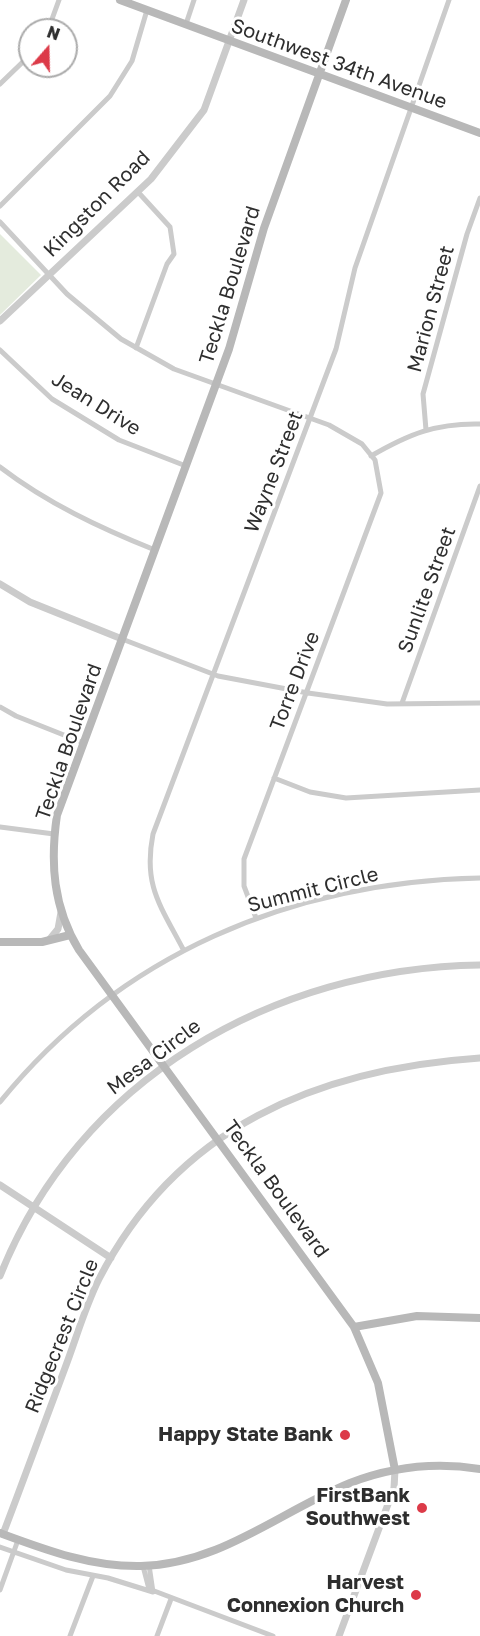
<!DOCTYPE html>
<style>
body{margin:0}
#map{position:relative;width:480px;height:1636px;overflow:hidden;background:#fff;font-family:"Golos Text",sans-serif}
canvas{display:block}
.north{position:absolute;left:18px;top:18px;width:60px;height:60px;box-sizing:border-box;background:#fff;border:2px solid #ababab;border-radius:50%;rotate:20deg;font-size:16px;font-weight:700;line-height:24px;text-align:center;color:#2e2e2e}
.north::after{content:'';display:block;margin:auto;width:21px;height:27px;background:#dc3a48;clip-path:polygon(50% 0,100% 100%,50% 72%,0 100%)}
</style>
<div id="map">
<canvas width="480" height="1636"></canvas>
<div class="north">N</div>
</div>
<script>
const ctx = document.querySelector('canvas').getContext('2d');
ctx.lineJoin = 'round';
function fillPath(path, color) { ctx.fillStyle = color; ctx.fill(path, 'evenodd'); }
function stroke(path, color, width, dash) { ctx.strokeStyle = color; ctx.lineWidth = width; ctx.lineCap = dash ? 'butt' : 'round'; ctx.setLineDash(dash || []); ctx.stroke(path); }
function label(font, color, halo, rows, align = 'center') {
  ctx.font = font + ' "Golos Text",sans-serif'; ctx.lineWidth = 6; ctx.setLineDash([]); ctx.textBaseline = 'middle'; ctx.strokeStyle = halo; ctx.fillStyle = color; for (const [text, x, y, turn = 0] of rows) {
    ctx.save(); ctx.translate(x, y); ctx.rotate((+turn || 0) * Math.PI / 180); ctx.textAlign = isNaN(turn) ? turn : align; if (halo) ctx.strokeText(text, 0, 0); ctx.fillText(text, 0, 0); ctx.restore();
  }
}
fillPath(new Path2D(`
 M0 234 41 275 0 315Z`), '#e4ebdd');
stroke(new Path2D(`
 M186 24 194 0
 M48 30 59 0
 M0 84 30 55
 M0 206 110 96 132 61 147 10
 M0 222 67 294 121 339 174 369 329 425 362 444 375 460 381 493 244 859V886L256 918
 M136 348 167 264 174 254 170 227 138 192
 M0 350 52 399 119 440 186 466
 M426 430 423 394 467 234 480 198
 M371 456C409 434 436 423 480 424
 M0 467C47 503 100 528 155 550
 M122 639 218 676 308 693 387 704 480 703
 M402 703 480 486
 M0 707 16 716 84 743
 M274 778 310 792 346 798 480 790
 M0 827 54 834
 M183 949C160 905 143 885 153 834L336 349 355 268 449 0
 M0 1102C120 954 291 882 480 878
 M0 1547 66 1570 108 1578 153 1592
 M149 1565 153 1592
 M143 1566 149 1589 273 1636
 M0 1590 18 1540
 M70 1636 93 1576
 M157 1636 171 1599`), '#cbcbcb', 5);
stroke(new Path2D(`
 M0 321 151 179 204 110 244 0
 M0 584 30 602 122 639
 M49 940 58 929 61 912
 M0 1185 111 1258
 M0 1276C78 1079 273 968 480 965
 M3 1534C24 1479 44 1424 65 1368 76 1339 85 1307 99 1279 177 1127 317 1069 480 1058
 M339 1636 394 1488 395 1470`), '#cbcbcb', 7);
stroke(new Path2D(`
 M120 0 480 133
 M346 0 264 228 229 349 57 815C50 863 53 907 79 950L354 1327 378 1383 395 1470
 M0 942H42L70 935
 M354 1327 417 1316 480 1318
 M0 1533C46 1550 91 1567 141 1566 221 1564 279 1512 350 1483 391 1467 436 1462 480 1469`), '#b8b8b8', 8);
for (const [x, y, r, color] of [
 [345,1435,6,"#dc3a48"],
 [422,1508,6,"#dc3a48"],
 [416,1595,6,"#dc3a48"]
]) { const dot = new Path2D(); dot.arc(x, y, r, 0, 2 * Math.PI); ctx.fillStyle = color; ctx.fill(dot); stroke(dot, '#fff', 2); }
label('20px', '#2e2e2e', '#fff', [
 ["Southwest 34th Avenue",339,64,20],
 ["Kingston Road",97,204,-45],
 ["Teckla Boulevard",230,285,-73],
 ["Marion Street",431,309,-75],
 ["Jean Drive",96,404,32],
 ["Wayne Street",274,472,-69],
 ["Sunlite Street",427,590,-70],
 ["Torre Drive",295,681,-69],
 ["Teckla Boulevard",69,742,-71],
 ["Summit Circle",313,890,-14],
 ["Mesa Circle",154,1057,-37],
 ["Teckla Boulevard",276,1189,54],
 ["Ridgecrest Circle",62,1336,-68]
]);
label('bold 20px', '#2e2e2e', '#fff', [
 ["Happy State Bank",333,1435],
 ["FirstBank",410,1496],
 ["Southwest",410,1519],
 ["Harvest",404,1583],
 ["Connexion Church",404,1606]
], 'right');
</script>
